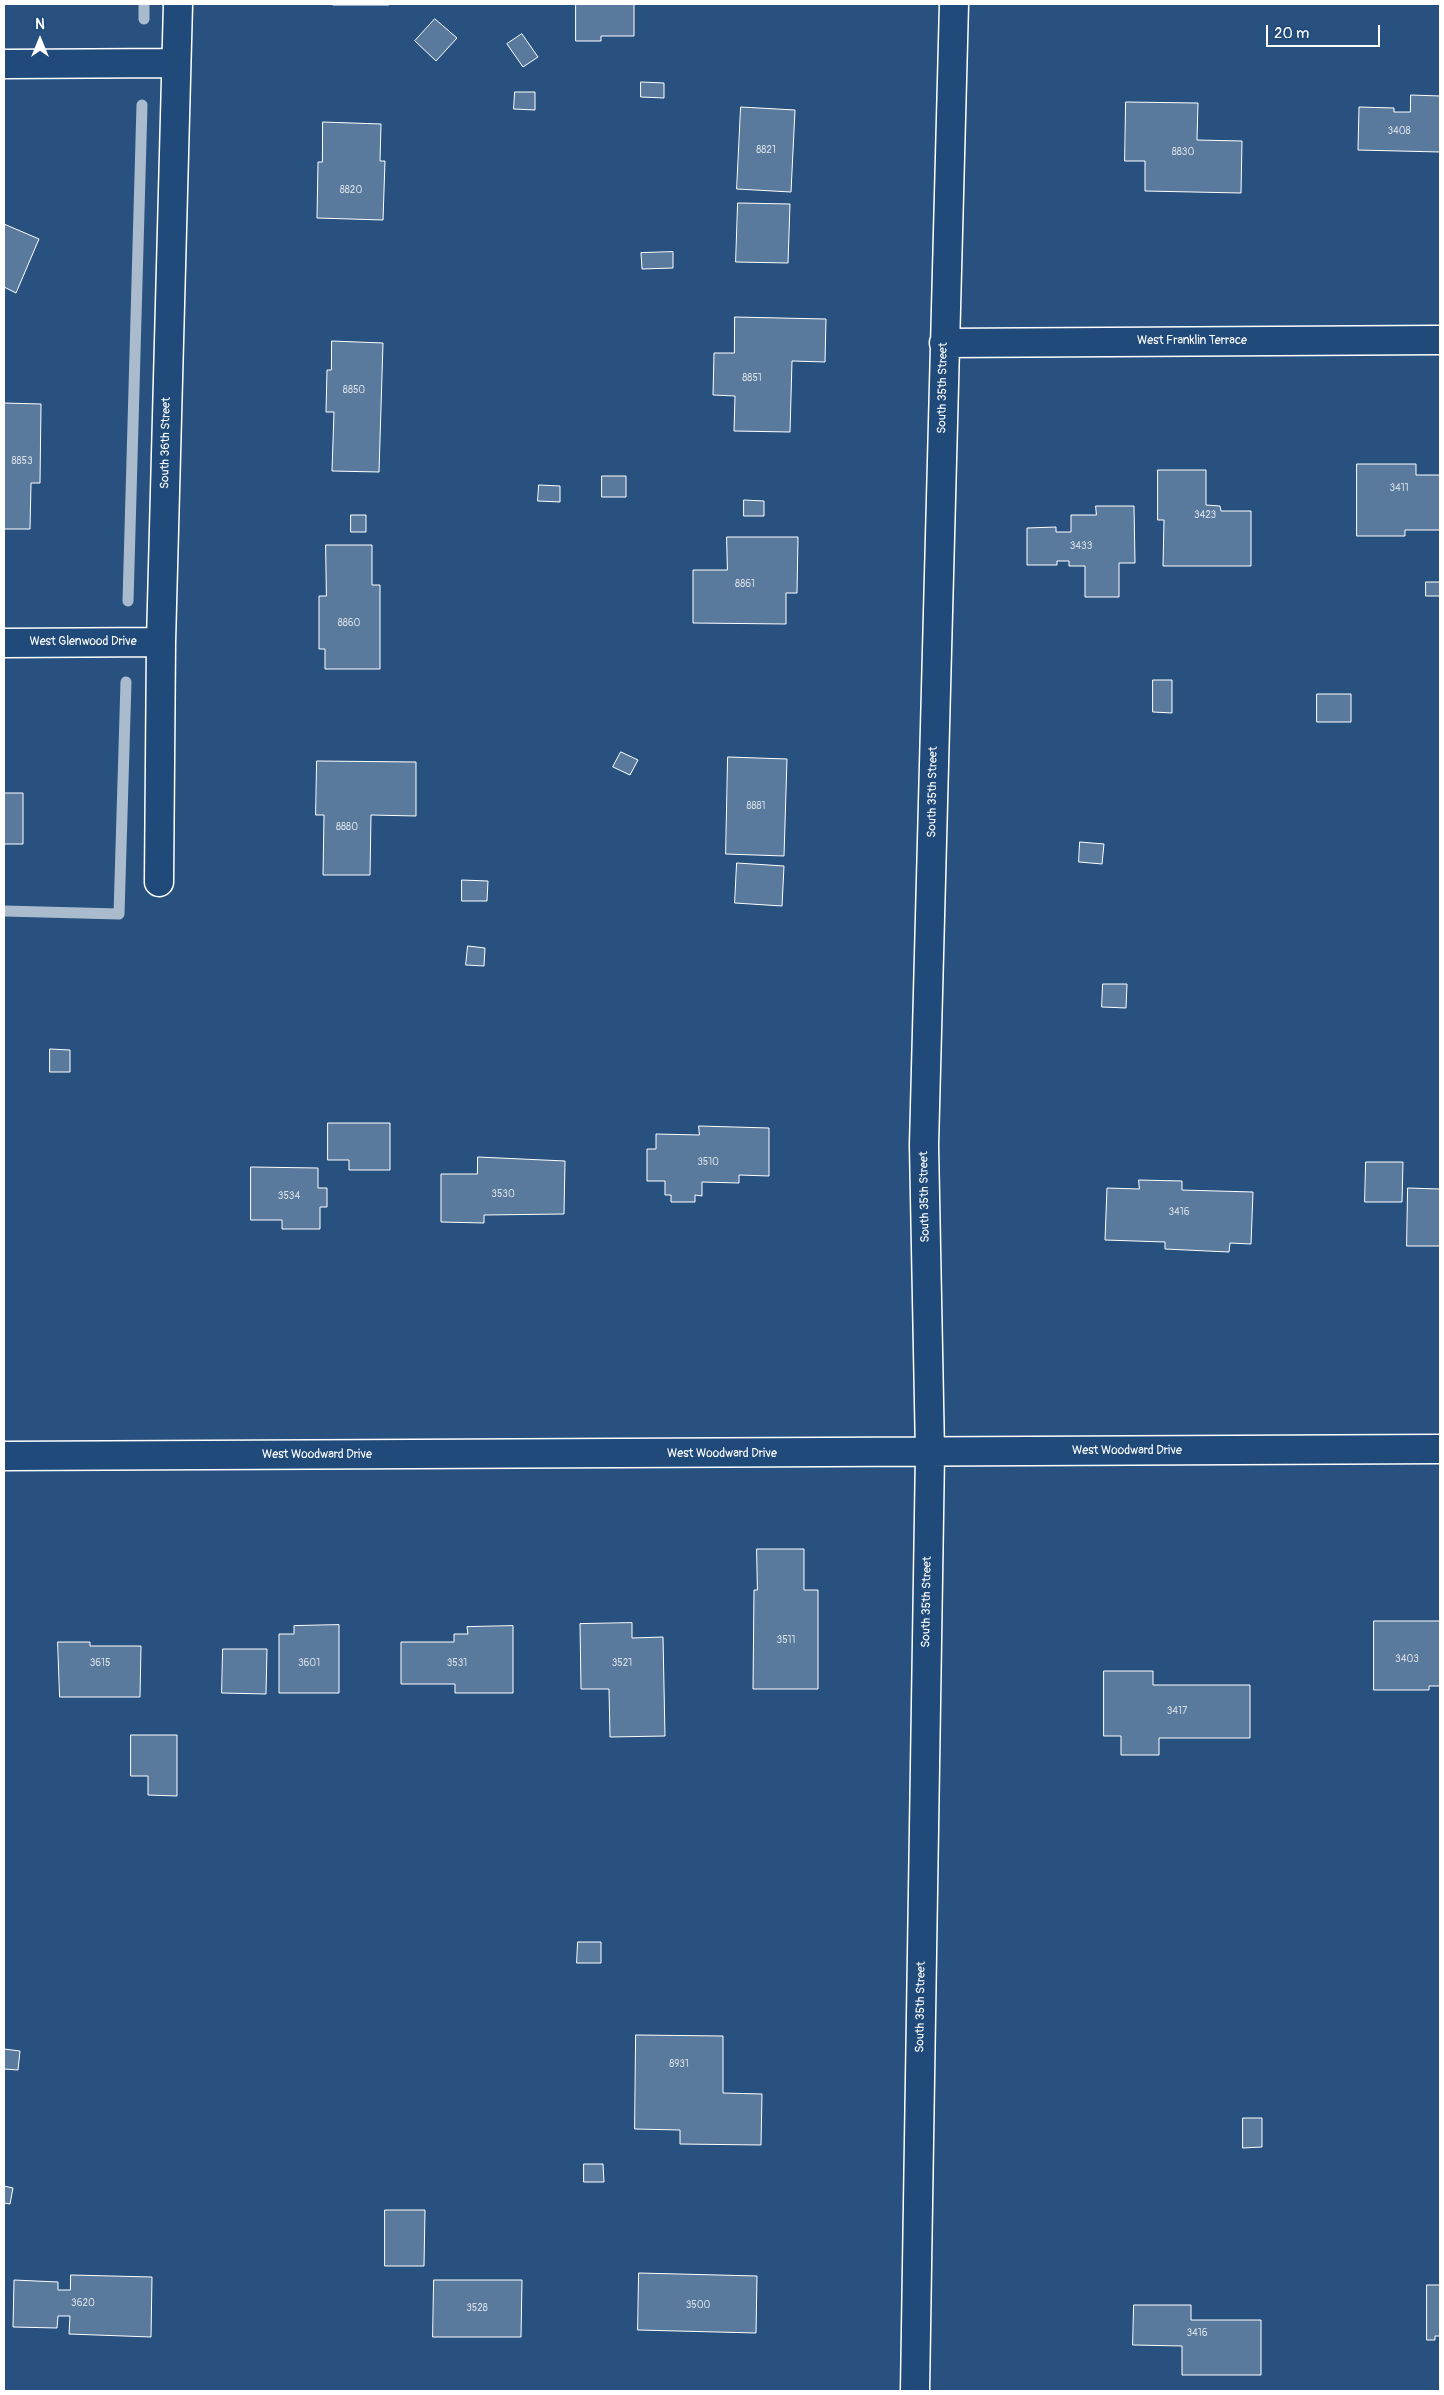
<!DOCTYPE html>
<style>
body{margin:0}
#map{position:relative;width:1444px;height:2395px;overflow:hidden;background:#28517f;font-family:Pangolin,sans-serif}
canvas{display:block}
.frame{position:absolute;inset:0;border:5px solid #fff;pointer-events:none}
.north{position:absolute;left:15px;top:15px;width:50px;height:50px;-webkit-text-stroke:4px #1f4a7a;paint-order:stroke;rotate:0deg;font-size:14px;font-weight:700;line-height:20px;text-align:center;color:#fff}
.north::after{content:'';display:block;margin:auto;width:18px;height:22px;background:#fff;clip-path:polygon(50% 0,100% 100%,50% 72%,0 100%)}
.scale{position:absolute;left:1266px;top:25px;width:114px;height:22px;box-sizing:border-box;border:2px solid #fff;border-top:0;padding-left:6px;font-size:15px;line-height:18px;white-space:nowrap;color:#fff;-webkit-text-stroke:4px #1f4a7a;paint-order:stroke}
</style>
<div id="map">
<canvas width="1444" height="2395"></canvas>
<div class="frame"></div>
<div class="north">N</div>
<div class="scale">20 m</div>
</div>
<script>
const ctx = document.querySelector('canvas').getContext('2d');
ctx.lineJoin = 'round';
function stroke(path, color, width, dash) { ctx.strokeStyle = color; ctx.lineWidth = width; ctx.lineCap = dash ? 'butt' : 'round'; ctx.setLineDash(dash || []); ctx.stroke(path); }
function fillPath(path, color) { ctx.fillStyle = color; ctx.fill(path, 'evenodd'); }
function label(font, color, halo, rows, align = 'center') {
  ctx.font = font + ' Pangolin,sans-serif'; ctx.lineWidth = 4; ctx.setLineDash([]); ctx.textBaseline = 'middle'; ctx.strokeStyle = halo; ctx.fillStyle = color; for (const [text, x, y, turn = 0] of rows) {
    ctx.save(); ctx.translate(x, y); ctx.rotate((+turn || 0) * Math.PI / 180); ctx.textAlign = isNaN(turn) ? turn : align; if (halo) ctx.strokeText(text, 0, 0); ctx.fillText(text, 0, 0); ctx.restore();
  }
}
stroke(new Path2D(`
 M144 19V4
 M128 601 142 105
 M4 911 119 914 126 682`), '#aabbcd', 11);
const building = new Path2D(`
 M333 4H389V5H333Z
 M576 4H634V36H601V41H576Z
 M435 19 457 38 436 61 415 41Z
 M522 34 538 57 523 67 507 44Z
 M641 82 664 83V98L641 97Z
 M515 92H535V110L514 109Z
 M1411 95 1440 96V152L1358 150 1359 107 1394 108V112H1410Z
 M1126 102 1198 103 1197 140 1242 141 1241 193 1145 191V161H1125Z
 M741 107 795 110 791 192 737 189Z
 M323 122 381 124 380 161H385L383 220 317 218 318 162H322Z
 M738 203 790 204 788 263 736 262Z
 M4 224 39 239 16 293 4 287Z
 M673 252V268L642 269 641 253Z
 M735 317 826 319 825 362 792 361 790 432 734 431 735 396 713 395 714 353H734Z
 M332 341 383 343 379 472 332 471 334 412H326L327 370H331Z
 M4 403 41 404 40 483H31L30 529H4Z
 M1357 464H1416V475H1440V530H1405V536H1357Z
 M1158 470H1206V505L1220 506 1221 511H1251V566H1163L1164 520H1158Z
 M602 476H626V497H602Z
 M539 485 560 486V502L538 501Z
 M744 500 764 501V516H744Z
 M1096 506H1134L1135 563H1119V597H1085V566H1069V561H1057V565H1027V528L1056 527V532H1071V515H1096Z
 M351 515H366V532H351Z
 M727 537H798L797 593H786V624L693 623V570H727Z
 M326 545H372V585H380V669H325V649H319V596H326Z
 M1426 582H1440V596H1426Z
 M1153 680H1172V713L1153 712Z
 M1317 694H1351V722H1317Z
 M621 752 638 760 630 775 613 767Z
 M728 757 787 759 784 856 726 854Z
 M317 761 416 762V816L371 815 370 875H323L324 815H316Z
 M4 793H23V844H4Z
 M1080 842 1104 844 1102 864 1079 862Z
 M737 863 784 866 782 906 735 903Z
 M462 880 488 881 487 901H462Z
 M468 946 485 948 484 966 466 965Z
 M1103 984H1127L1126 1008 1102 1007Z
 M50 1049 70 1050V1072H50Z
 M328 1123H390V1170H349V1160H328Z
 M699 1126 769 1128V1176L739 1175V1183L702 1182V1196L695 1195V1202H671V1195H665V1181H647V1149H656V1134L699 1135Z
 M478 1157 565 1161 564 1214 484 1215V1223L441 1222V1174H477Z
 M1366 1162H1403L1402 1202H1365Z
 M251 1167 318 1168V1188H327V1207H320V1229H282V1220H251Z
 M1139 1180 1182 1181V1190L1253 1192 1251 1244 1230 1243 1229 1252 1165 1249V1242L1105 1240 1107 1188 1139 1189Z
 M1408 1188 1440 1189V1246H1407Z
 M757 1549H804V1590H818V1689H753L754 1590H757Z
 M1374 1621H1440V1686H1429V1690H1374Z
 M632 1623V1638L663 1637 665 1736 610 1737 609 1689H581L580 1624Z
 M339 1625V1693H279V1634H294V1626Z
 M513 1626V1693H455V1684H401V1642H454V1634H468L467 1627Z
 M58 1642H90V1646H141L140 1697H60Z
 M223 1649H267L266 1694 222 1693Z
 M1104 1671H1153V1685H1250V1738H1159V1755H1121V1736H1104Z
 M131 1735H177V1796L148 1795V1776H131Z
 M578 1942H601V1963H577Z
 M636 2035 723 2036V2093L762 2094 761 2145 680 2144V2130L635 2129Z
 M4 2049 20 2051 18 2070 4 2069Z
 M1243 2118H1262V2147L1243 2148Z
 M584 2164H603L604 2182H584Z
 M4 2186 13 2188 10 2204 4 2203Z
 M385 2210H425L424 2266H385Z
 M639 2273 757 2276 756 2333 638 2330Z
 M71 2275 152 2277 151 2337 69 2334 70 2316H58L57 2328 13 2327 14 2280 58 2282V2290H70Z
 M434 2280H522L521 2337H433Z
 M1427 2285H1440V2336H1435V2340H1427Z
 M1134 2305H1191V2320H1261V2375H1182V2346L1133 2345Z`);
fillPath(building, '#5a7a9d');
stroke(building, '#fff', 1);
const minor = new Path2D(`
 M4 64 176 63
 M944 343 1440 340
 M4 643 161 642
 M159 882 161 642 178 4
 M4 1456 1440 1449
 M915 2391 930 1453 924 1145 954 4`);
stroke(minor, '#fff', 31);
stroke(minor, '#1f4a7a', 28);
label('10px', '#d6dee6', null, [
 ["3408",1399,131],
 ["8821",766,150],
 ["8830",1183,152],
 ["8820",351,190],
 ["8851",752,378],
 ["8850",354,390],
 ["8853",22,461],
 ["3411",1399,488],
 ["3423",1205,515],
 ["3433",1081,546],
 ["8861",745,584],
 ["8860",349,623],
 ["8881",756,806],
 ["8880",347,827],
 ["3510",708,1162],
 ["3530",503,1194],
 ["3534",289,1196],
 ["3416",1179,1212],
 ["3511",786,1640],
 ["3403",1407,1659],
 ["3615",100,1663],
 ["3601",309,1663],
 ["3531",457,1663],
 ["3521",622,1663],
 ["3417",1177,1711],
 ["8931",679,2064],
 ["3620",83,2303],
 ["3500",698,2305],
 ["3528",477,2308],
 ["3416",1197,2333]
]);
label('12px', '#fff', '#1f4a7a', [
 ["West Franklin Terrace",1192,341],
 ["South 35th Street",943,388,-89],
 ["South 36th Street",166,443,-89],
 ["West Glenwood Drive",83,642],
 ["South 35th Street",933,792,-89],
 ["South 35th Street",925,1197,-91],
 ["West Woodward Drive",1127,1451],
 ["West Woodward Drive",722,1454],
 ["West Woodward Drive",317,1455],
 ["South 35th Street",927,1602,-89],
 ["South 35th Street",921,2007,-89]
]);
</script>
